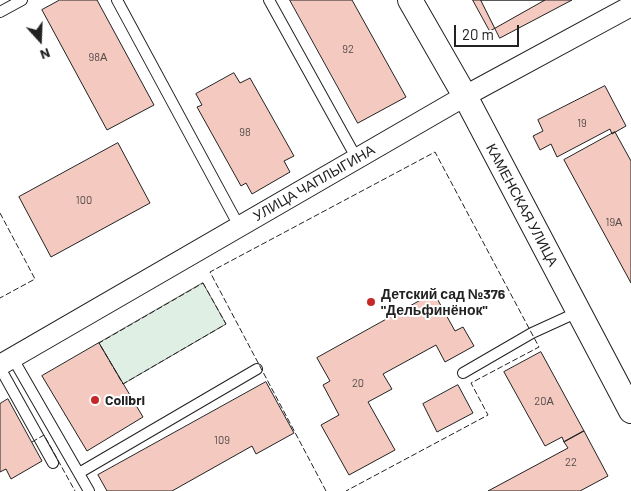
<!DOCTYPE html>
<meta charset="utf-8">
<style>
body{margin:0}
#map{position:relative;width:631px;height:491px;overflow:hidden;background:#fff;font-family:Barlow,sans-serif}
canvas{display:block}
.north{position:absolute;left:15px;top:15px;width:50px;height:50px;-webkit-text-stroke:4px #fff;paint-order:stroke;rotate:160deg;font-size:14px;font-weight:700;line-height:20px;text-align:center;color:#222}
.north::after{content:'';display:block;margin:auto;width:18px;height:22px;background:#222;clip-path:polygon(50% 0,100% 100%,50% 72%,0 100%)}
.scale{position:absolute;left:454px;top:25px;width:65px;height:22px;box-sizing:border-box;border:2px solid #222;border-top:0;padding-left:6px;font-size:15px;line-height:18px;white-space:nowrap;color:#222;-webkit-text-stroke:4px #fff;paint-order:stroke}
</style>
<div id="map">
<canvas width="631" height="491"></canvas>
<div class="north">N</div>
<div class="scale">20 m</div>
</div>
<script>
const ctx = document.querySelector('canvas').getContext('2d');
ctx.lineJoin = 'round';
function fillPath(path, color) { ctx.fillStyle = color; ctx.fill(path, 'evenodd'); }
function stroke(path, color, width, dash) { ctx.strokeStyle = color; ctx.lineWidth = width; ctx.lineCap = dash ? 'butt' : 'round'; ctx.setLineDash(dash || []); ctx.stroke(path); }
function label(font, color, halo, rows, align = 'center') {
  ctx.font = font + ' Barlow,sans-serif'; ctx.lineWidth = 4; ctx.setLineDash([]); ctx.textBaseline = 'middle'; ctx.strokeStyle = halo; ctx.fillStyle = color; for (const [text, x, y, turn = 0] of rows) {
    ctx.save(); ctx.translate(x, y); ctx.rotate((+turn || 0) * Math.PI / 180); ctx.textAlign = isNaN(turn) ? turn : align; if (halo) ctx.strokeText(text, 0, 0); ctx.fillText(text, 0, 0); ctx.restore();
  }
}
const green = new Path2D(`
 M203 283 226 324 123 384 99 343Z`);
fillPath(green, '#e0efe3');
stroke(green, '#6f6f6f', 1);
const building = new Path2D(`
 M60 0H97L154 105 107 130 42 10Z
 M290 0H352L406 97 358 123Z
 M473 0H545L490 31Z
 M481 0H572L500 38Z
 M234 73 240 83 250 78 294 156 284 161 290 172 252 194 246 183 241 186 197 107 202 105 196 94Z
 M605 86 626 126 612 134 610 129 557 157 551 144 540 150 533 136 543 131 538 120Z
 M615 132 631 161V283L564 160Z
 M118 143 150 203 51 257 19 197Z
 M434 293 455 331 463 327 474 346 445 362 436 345 383 374 392 389 368 402 395 450 349 475 321 425 339 415 323 385 330 381 317 358Z
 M99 343 143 417 87 451 42 376Z
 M541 352 584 431 564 442 562 437 545 446 504 372Z
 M266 382 294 433 256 454 252 446 172 491H107L98 475Z
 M458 385 473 413 437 432 423 404Z
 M8 399 42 461 11 479 6 469 0 472V404Z
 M584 431 608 476 580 491H488L568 448 564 442Z`);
fillPath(building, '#f3c9c0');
stroke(building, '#222', 1);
const service = new Path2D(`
 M117 0 239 226
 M269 0 357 159
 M0 12 22 0
 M12 357 89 491
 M0 368 53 463
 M463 373 532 333 578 312
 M79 473 257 369`);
const minor = new Path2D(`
 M0 365 465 96 631 6`);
const tertiary = new Path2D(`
 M410 0 465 96 631 411`);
stroke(service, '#222', 12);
stroke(minor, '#222', 22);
stroke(tertiary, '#222', 26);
stroke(service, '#fff', 10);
stroke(minor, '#fff', 20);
stroke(tertiary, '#fff', 24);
stroke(new Path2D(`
 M0 213 35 279 0 298
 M203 283 226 324 123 384 99 343Z
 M32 442 44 435 75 491
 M326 491 210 272 435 152 539 347 471 383 488 415 346 491`), '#222', 1, [6, 2.5]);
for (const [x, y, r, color] of [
 [371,302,5,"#c62828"],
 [95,400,5,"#c62828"]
]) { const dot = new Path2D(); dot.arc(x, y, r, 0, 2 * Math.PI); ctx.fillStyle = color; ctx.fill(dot); stroke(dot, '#fff', 2); }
label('11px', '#564c4a', null, [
 ["92",348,49],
 ["98А",98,57],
 ["19",582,123],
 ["98",245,132],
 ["100",84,200],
 ["19А",614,222],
 ["20",358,383],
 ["20А",544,401],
 ["109",222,440],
 ["22",571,462]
]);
label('14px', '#222', '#fff', [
 ["УЛИЦА ЧАПЛЫГИНА",314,183,-30],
 ["КАМЕНСКАЯ УЛИЦА",522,205,62]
]);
label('bold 14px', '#222', '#fff', [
 ["Детский сад №376",381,294],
 ["\"Дельфинёнок\"",381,310],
 ["Colibri",105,400]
], 'left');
</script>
